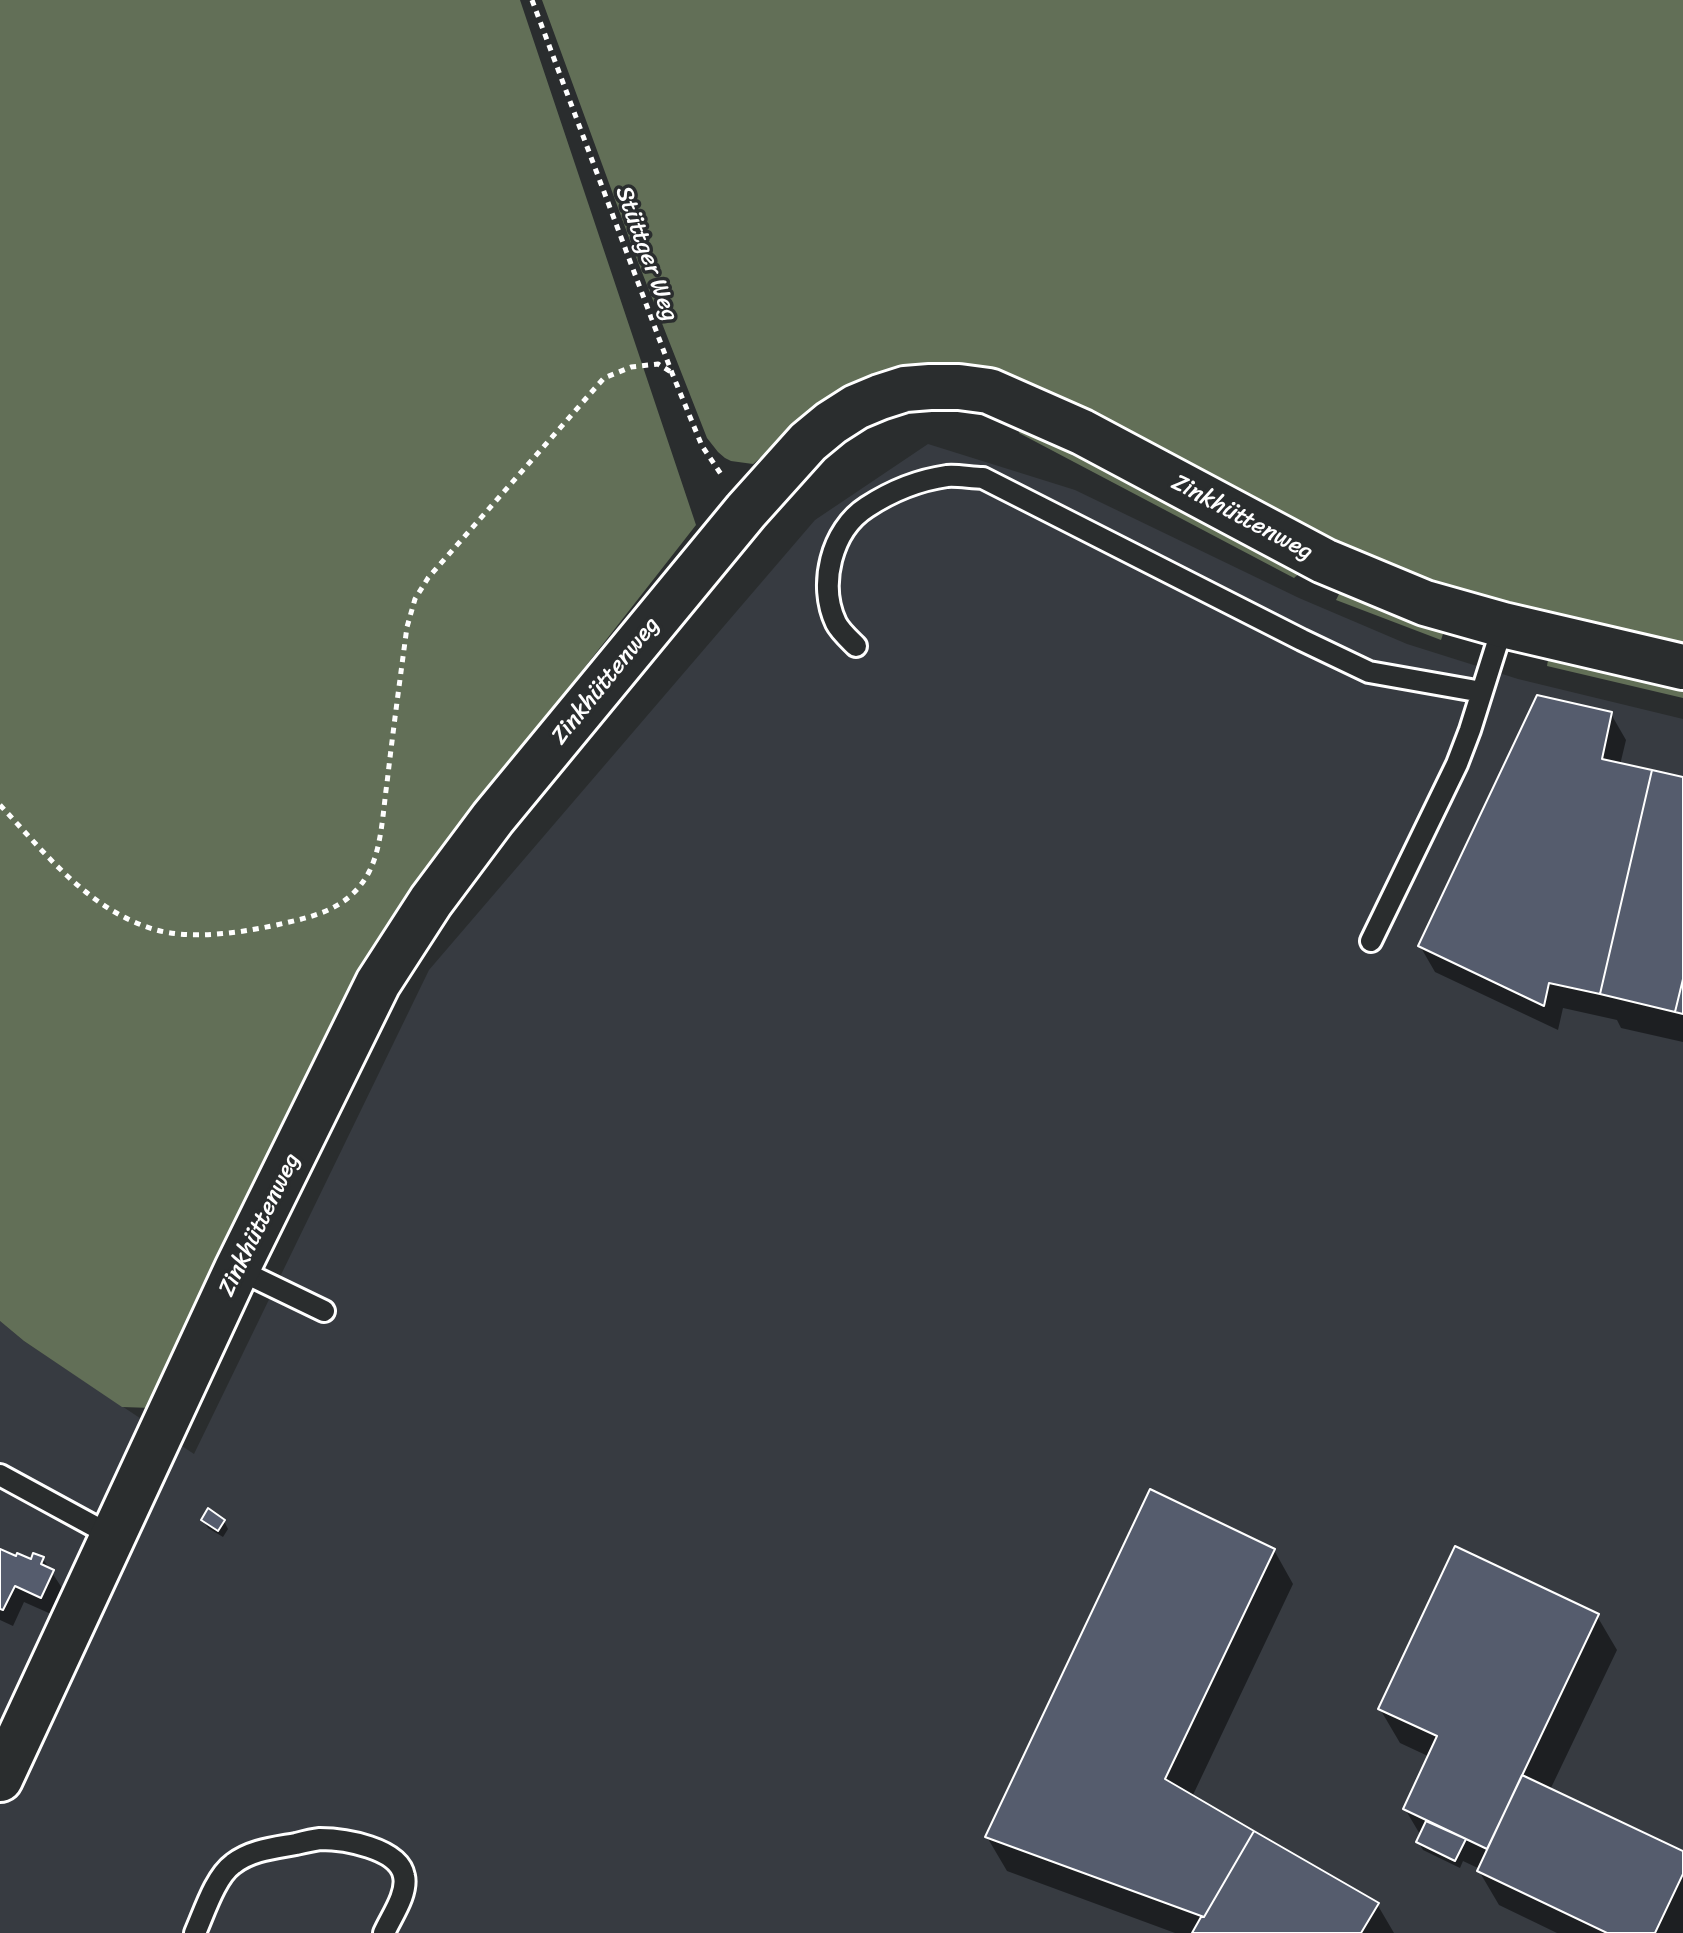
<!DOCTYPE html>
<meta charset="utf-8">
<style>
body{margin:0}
canvas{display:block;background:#2a2d2e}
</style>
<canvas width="1683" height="1933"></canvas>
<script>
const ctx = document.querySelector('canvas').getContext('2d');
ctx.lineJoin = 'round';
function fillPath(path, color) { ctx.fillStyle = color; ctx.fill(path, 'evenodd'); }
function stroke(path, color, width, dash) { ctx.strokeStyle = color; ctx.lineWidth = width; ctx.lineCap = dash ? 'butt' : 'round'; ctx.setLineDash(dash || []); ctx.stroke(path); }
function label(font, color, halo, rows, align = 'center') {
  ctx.font = font + ' Sriracha,sans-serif'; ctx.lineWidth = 7; ctx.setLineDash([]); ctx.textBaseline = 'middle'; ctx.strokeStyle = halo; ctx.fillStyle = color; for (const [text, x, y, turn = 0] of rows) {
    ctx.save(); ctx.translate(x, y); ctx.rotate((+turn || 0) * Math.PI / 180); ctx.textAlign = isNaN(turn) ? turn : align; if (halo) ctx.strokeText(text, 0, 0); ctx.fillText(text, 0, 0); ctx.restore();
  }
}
fillPath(new Path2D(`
 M928 444 1075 490 1299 598 1407 644 1518 679 1683 719V1933H0V1321L24 1341 194 1454 429 970 815 520Z`), '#373b41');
fillPath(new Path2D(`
 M0 0H520L696 525 484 796 152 1408 122 1407 24 1341 0 1321Z
 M542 0H1683V649L1515 608 1385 568 1019 382 782 439 753 464 731 461 725 458 718 452 707 438 636 257Z
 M1021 428 1048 438 1302 571 1294 578 1019 433Z
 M1341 590 1424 624 1443 634 1441 640 1336 600Z
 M1548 660 1571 661 1683 687V698L1547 666Z`), '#626f57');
fillPath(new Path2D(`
 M1611 714 1626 740 1620 765 1683 779V1042L1621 1028 1617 1020 1563 1008 1558 1030 1435 972 1420 946Z
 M203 1520 224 1521 228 1529 223 1537 208 1528Z
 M1274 1550 1293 1584 1192 1797 1377 1904 1394 1933H1175L1007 1871 987 1837Z
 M0 1551 32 1562 43 1559 62 1588 51 1614 24 1602 13 1626 0 1620Z
 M1597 1616 1617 1650 1550 1790 1683 1854V1933H1557L1499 1905 1479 1871 1480 1869 1463 1861 1460 1868 1423 1850 1418 1842 1421 1836 1405 1809 1430 1757 1400 1743 1380 1709Z`), '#0007');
const building = new Path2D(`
 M1537 695 1612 712 1602 759 1652 770 1600 994 1549 983 1544 1006 1418 946Z
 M1652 770 1683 777V979L1675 1012 1600 994Z
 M1683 979V1014L1675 1012Z
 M1150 1489 1275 1549 1165 1779 1254 1831 1204 1917 985 1837Z
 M208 1508 225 1520 218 1531 201 1520Z
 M1455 1546 1599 1614 1487 1849 1403 1809 1437 1736 1378 1709Z
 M0 1549 16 1556 17 1553 31 1559 33 1553 44 1557 41 1564 54 1570 41 1598 15 1586 3 1610 0 1609Z
 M1522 1775 1683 1851V1874L1655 1933H1607L1477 1871Z
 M1426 1821 1466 1839 1455 1861 1416 1842Z
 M1254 1831 1379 1903 1361 1933H1192L1201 1917H1204Z`);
fillPath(building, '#555c6d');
stroke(building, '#fff', 2);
const service = new Path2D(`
 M856 646C849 639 840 631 836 623 818 585 831 530 867 507 890 492 919 480 947 476 958 475 972 478 983 478L1302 640 1369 672 1482 692
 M1371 941 1457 764 1470 730 1503 625
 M237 1269 324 1311
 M0 1475 114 1537
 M195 1933C204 1913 215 1877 233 1864 251 1850 274 1848 296 1844 304 1842 312 1840 320 1839 344 1839 399 1848 404 1876 408 1894 391 1917 384 1933`);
const tertiary = new Path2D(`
 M0 1779 237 1269 378 983 431 901 493 818 746 511 808 442 831 423 856 407 880 397 905 389 930 387H959L989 391 1082 432 1324 561 1425 603 1503 625 1683 667`);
stroke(service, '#fff', 26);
stroke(tertiary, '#fff', 50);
stroke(new Path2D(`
 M532 0 672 373 702 446 723 477
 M0 805C45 853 88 909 153 929 191 941 247 932 285 923 321 915 351 906 369 872 382 847 383 810 387 783 393 731 400 679 407 627L415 599 428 578 604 378 631 367 658 364 671 372`), '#fff', 5, [6, 6]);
stroke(service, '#2a2d2e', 20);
stroke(tertiary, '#2a2d2e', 44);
label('24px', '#fff', '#2a2d2e', [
 ["Stüttger Weg",646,254,70],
 ["Zinkhüttenweg",1242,518,28],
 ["Zinkhüttenweg",606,681,-51],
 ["Zinkhüttenweg",260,1225,-64]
]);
</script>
